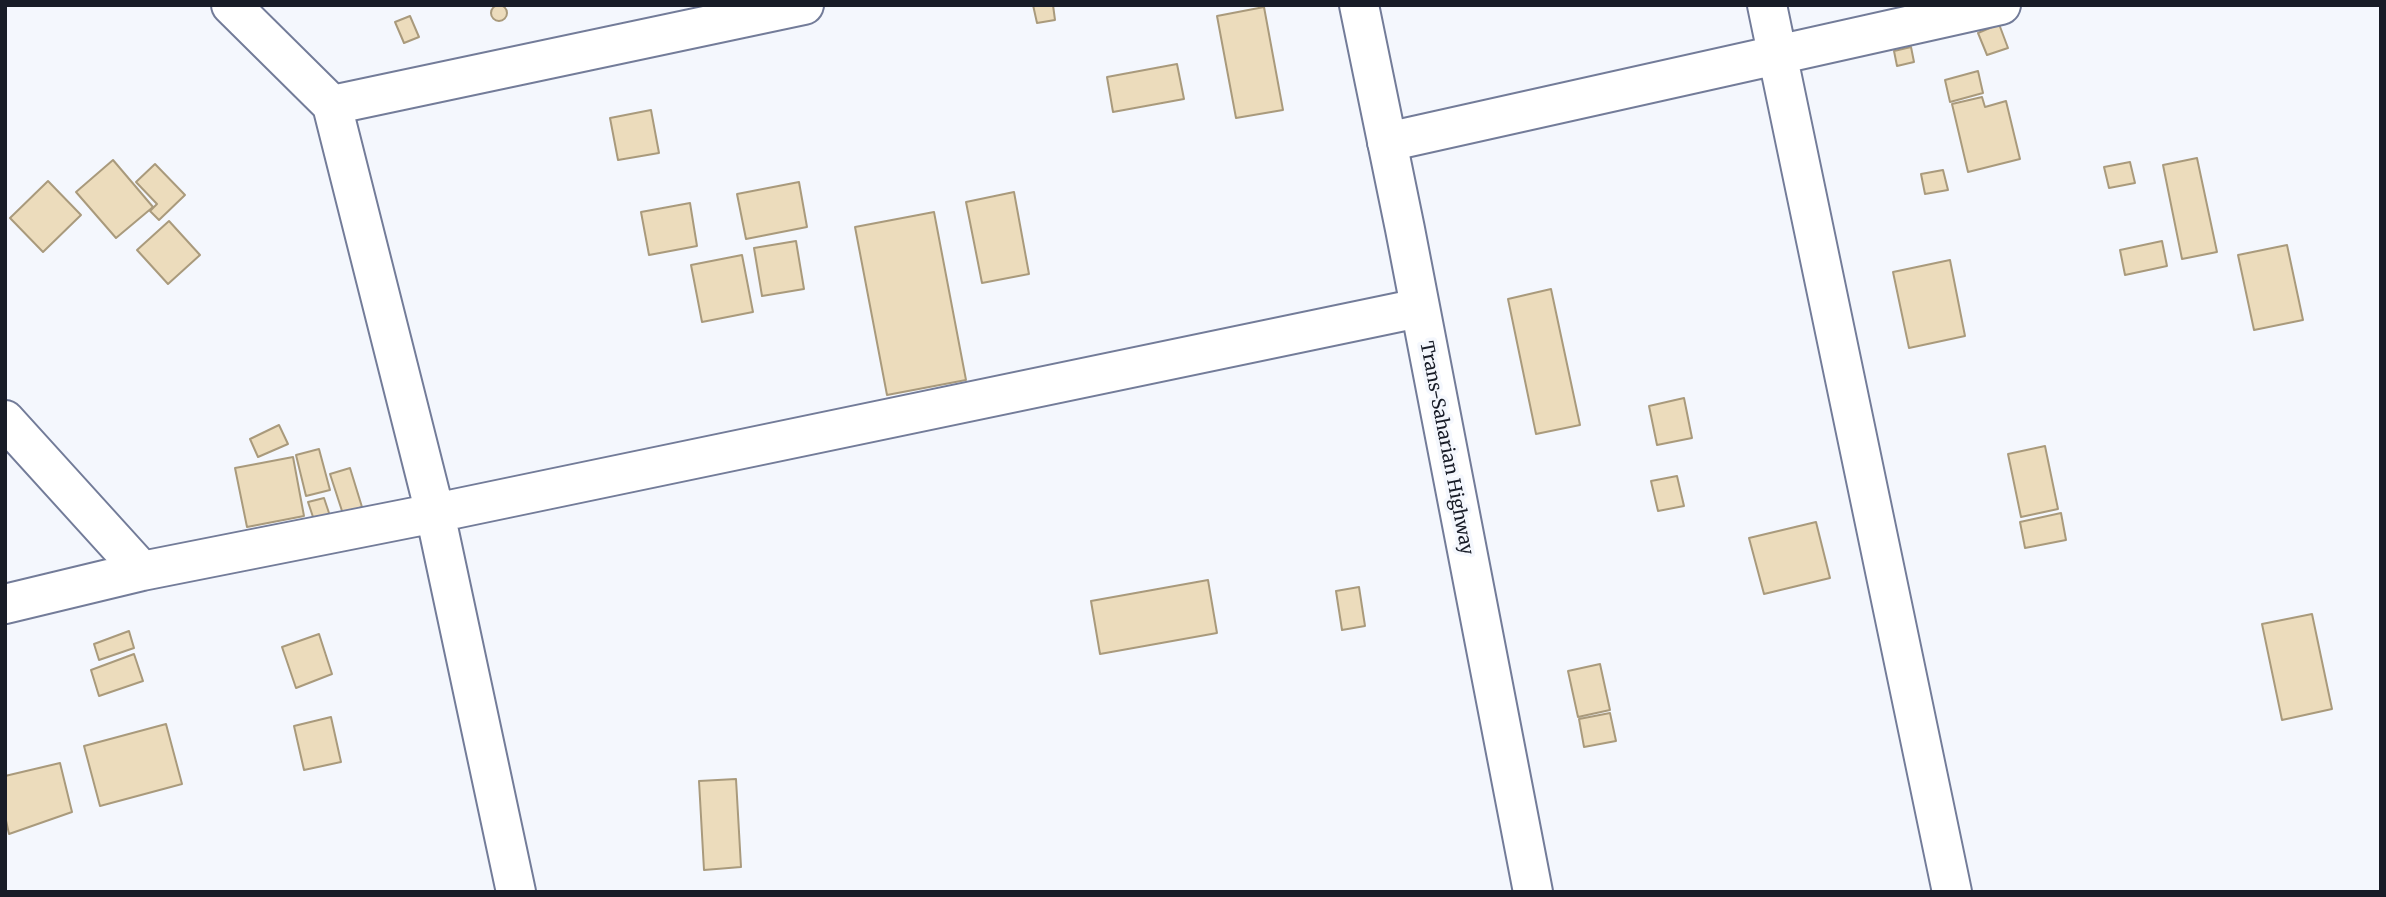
<!DOCTYPE html>
<style>
body{margin:0}
#map{position:relative;width:2386px;height:897px;overflow:hidden;background:#f4f7fd;font-family:Merriweather,serif}
canvas{display:block}
.frame{position:absolute;inset:0;border:7px solid #181c27;pointer-events:none}
</style>
<div id="map">
<canvas width="2386" height="897"></canvas>
<div class="frame"></div>
</div>
<script>
const ctx = document.querySelector('canvas').getContext('2d');
ctx.lineJoin = 'round';
function fillPath(path, color) { ctx.fillStyle = color; ctx.fill(path, 'evenodd'); }
function stroke(path, color, width, dash) { ctx.strokeStyle = color; ctx.lineWidth = width; ctx.lineCap = dash ? 'butt' : 'round'; ctx.setLineDash(dash || []); ctx.stroke(path); }
function label(font, color, halo, rows, align = 'center') {
  ctx.font = font + ' Merriweather,serif'; ctx.lineWidth = 7; ctx.setLineDash([]); ctx.textBaseline = 'middle'; ctx.strokeStyle = halo; ctx.fillStyle = color; for (const [text, x, y, turn = 0] of rows) {
    ctx.save(); ctx.translate(x, y); ctx.rotate((+turn || 0) * Math.PI / 180); ctx.textAlign = isNaN(turn) ? turn : align; if (halo) ctx.strokeText(text, 0, 0); ctx.fillText(text, 0, 0); ctx.restore();
  }
}
const building = new Path2D(`
 M1033 5H1053L1055 20 1037 23Z
 M491 13a8 8 0 1 1 16 0a8 8 0 1 1-16 0Z
 M1264 7 1283 110 1236 118 1217 16Z
 M410 16 419 37 404 43 395 22Z
 M1999 24 2008 48 1987 55 1978 33Z
 M1911 47 1914 62 1897 66 1894 51Z
 M1177 64 1184 99 1113 112 1107 77Z
 M1978 71 1983 93 1950 102 1945 80Z
 M1982 97 1985 107 2006 101 2020 159 1968 172 1952 104Z
 M651 110 659 153 618 160 610 118Z
 M2197 158 2217 252 2182 259 2163 165Z
 M113 160 153 207 116 238 76 192Z
 M2130 162 2135 183 2109 188 2104 167Z
 M155 164 185 195 159 220 150 211 157 204 136 182Z
 M1943 170 1948 190 1925 194 1921 174Z
 M48 181 81 215 43 252 10 218Z
 M799 182 807 227 746 239 737 194Z
 M1014 192 1029 274 982 283 966 202Z
 M690 203 697 246 649 255 641 212Z
 M934 212 966 380 887 395 855 227Z
 M169 221 200 255 168 284 137 250Z
 M796 241 804 289 762 296 754 248Z
 M2162 241 2167 266 2125 275 2120 250Z
 M2287 245 2303 320 2254 330 2238 255Z
 M742 255 753 312 702 322 691 265Z
 M1950 260 1965 336 1909 348 1893 272Z
 M1551 289 1580 425 1536 434 1508 299Z
 M1684 398 1692 438 1657 445 1649 406Z
 M279 425 288 444 258 457 250 439Z
 M2045 446 2058 509 2021 517 2008 454Z
 M319 449 330 490 306 496 296 455Z
 M293 457 304 516 247 527 235 468Z
 M350 468 362 507 343 514 330 474Z
 M1677 476 1684 506 1658 511 1651 481Z
 M324 498 330 516 314 520 308 502Z
 M2061 513 2066 540 2025 548 2020 522Z
 M1816 522 1830 578 1764 594 1749 538Z
 M1208 580 1217 633 1100 654 1091 601Z
 M1359 587 1365 626 1342 630 1336 591Z
 M2312 614 2332 709 2282 720 2262 624Z
 M129 631 134 648 99 660 94 644Z
 M319 634 332 674 296 688 282 647Z
 M134 654 143 681 99 696 91 670Z
 M1600 664 1610 710 1578 717 1568 671Z
 M1610 713 1616 741 1584 747 1579 719Z
 M331 717 341 762 304 770 294 726Z
 M166 724 182 784 100 806 84 746Z
 M60 763 72 812 9 834 5 816V776Z
 M736 779 741 867 704 870 699 781Z`);
fillPath(building, '#ecdcbc');
stroke(building, '#a99a7c', 2);
const minor = new Path2D(`
 M231 5 332 105 435 513 516 892
 M1767 5 1952 892
 M332 105 804 5
 M1387 142 2001 5
 M5 420 142 571 435 513 1419 308
 M5 604 142 571`);
const highway = new Path2D(`
 M1359 5 1405 229 1533 892`);
stroke(minor, '#737c99', 42);
stroke(highway, '#737c99', 42);
stroke(minor, '#fff', 38);
stroke(highway, '#fff', 38);
label('18px', '#181c27', '#f4f7fd', [
 ["Trans-Saharian Highway",1446,448,79]
]);
</script>
